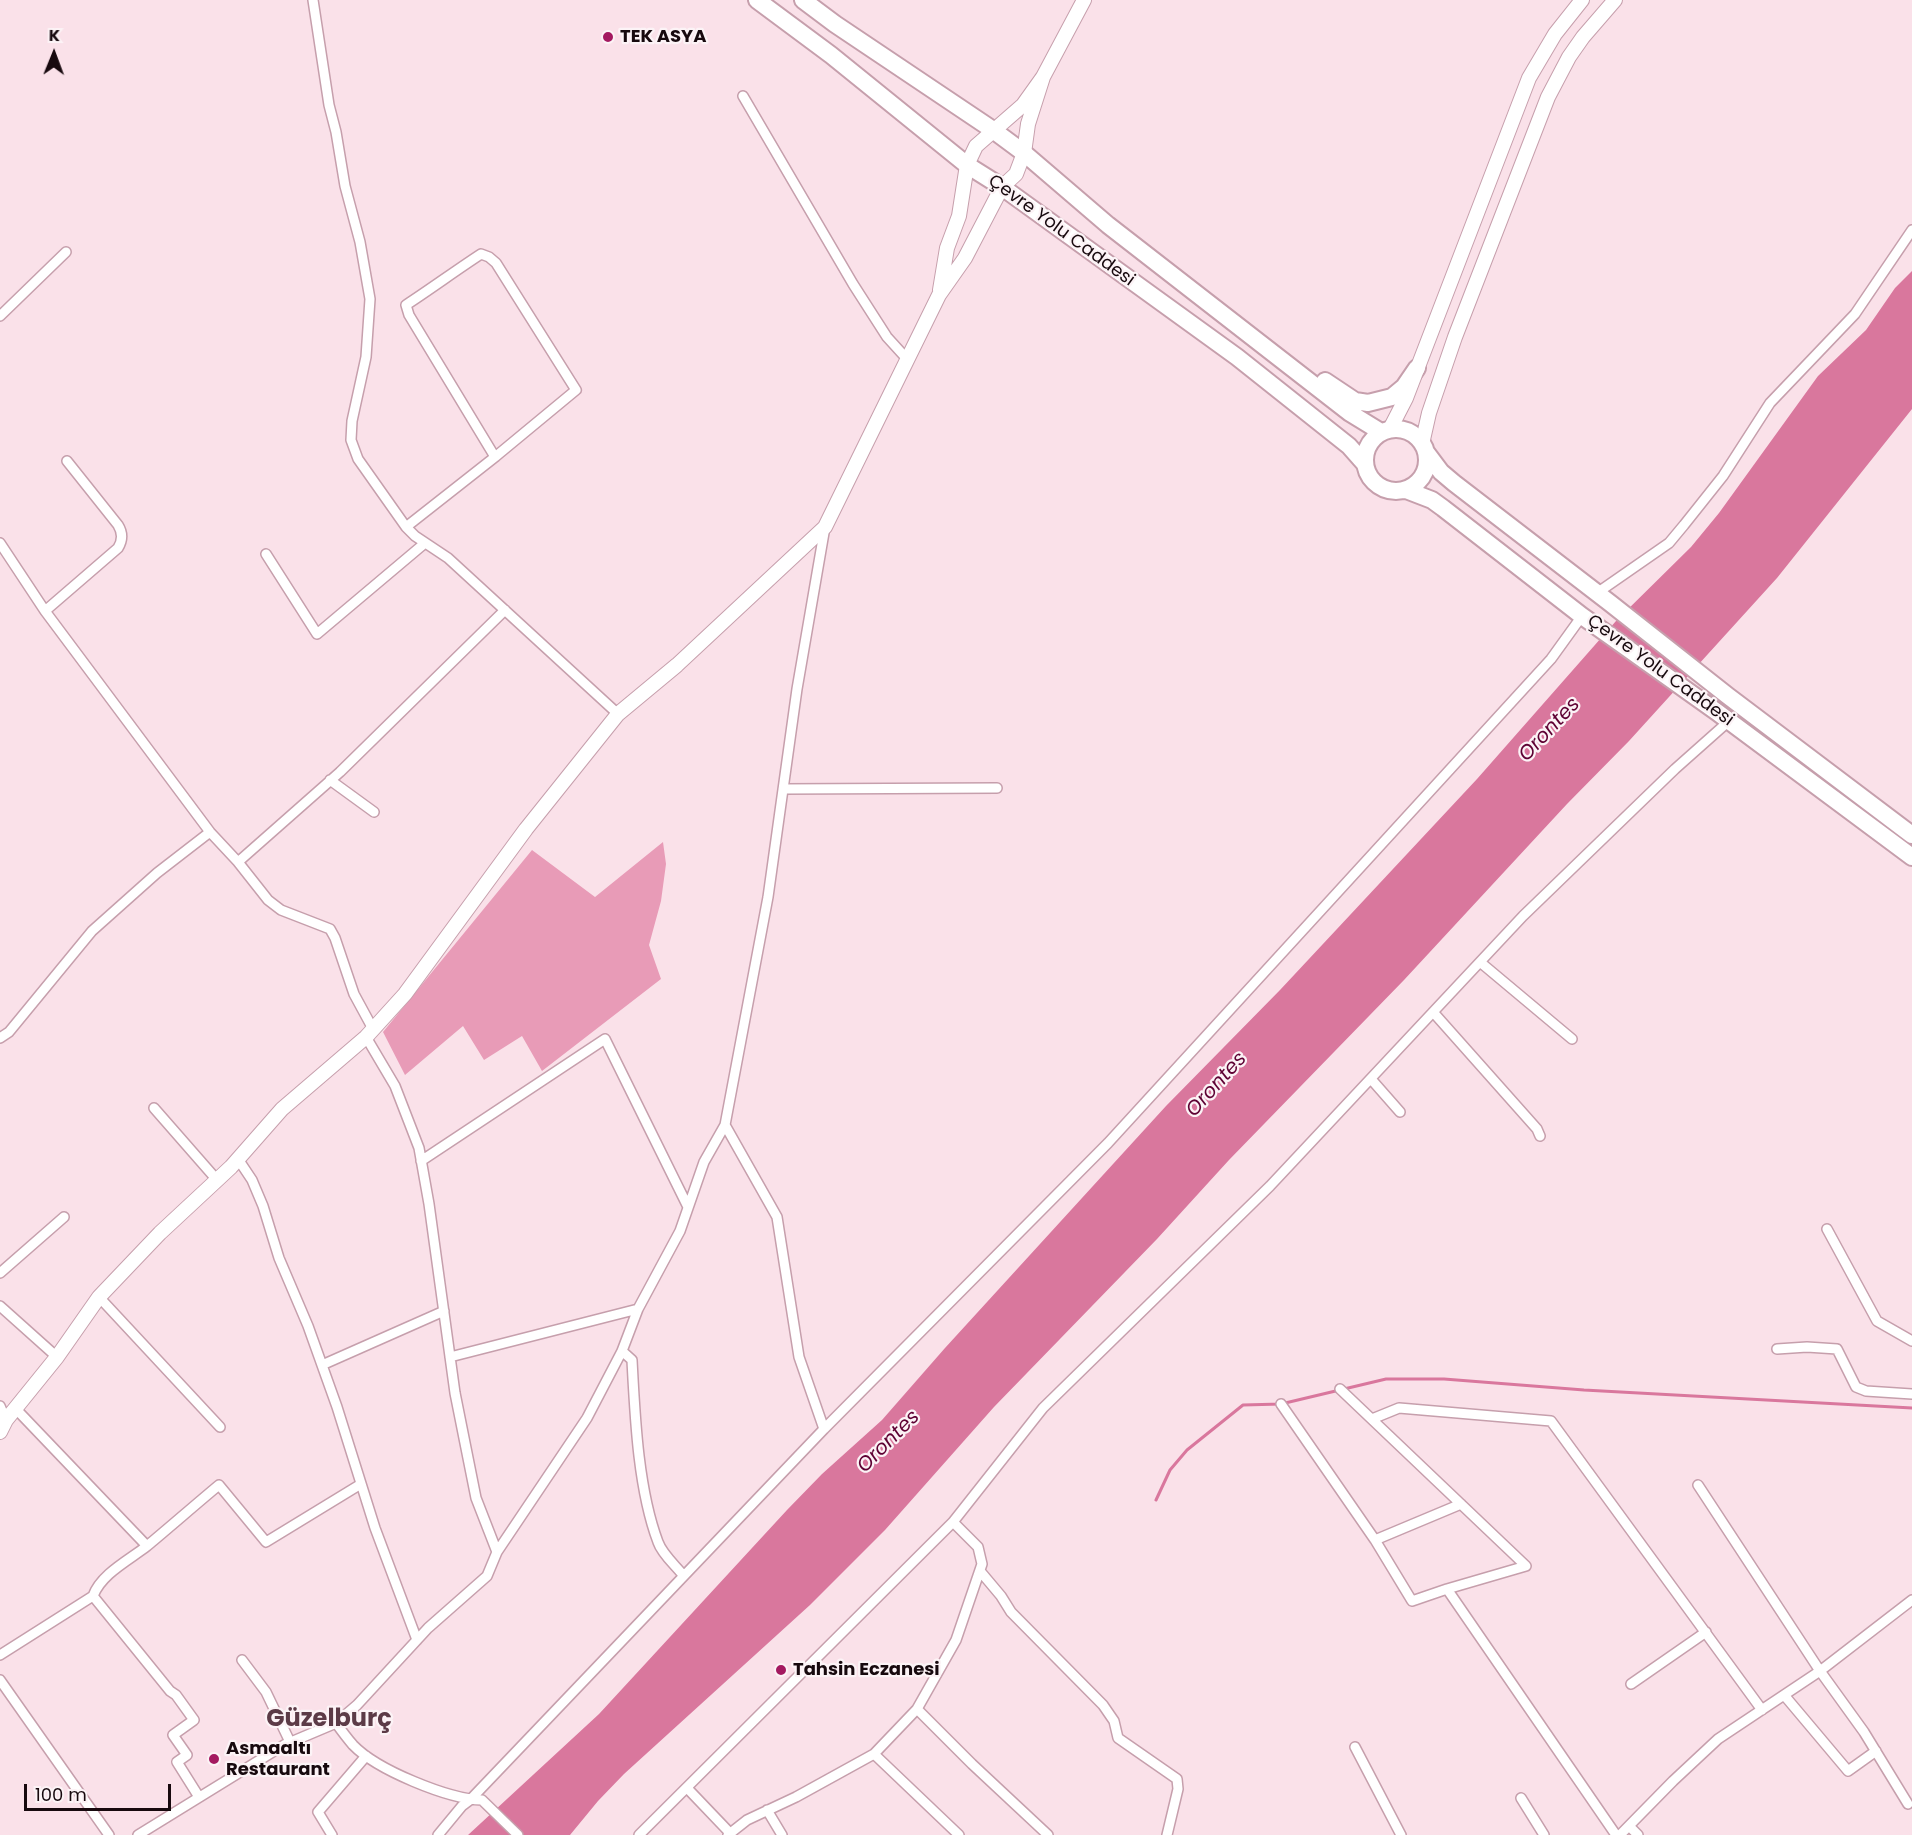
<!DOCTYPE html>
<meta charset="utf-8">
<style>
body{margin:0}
#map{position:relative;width:1912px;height:1835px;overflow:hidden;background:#fae1e9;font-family:Poppins,sans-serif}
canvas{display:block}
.north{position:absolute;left:24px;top:24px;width:60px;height:60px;-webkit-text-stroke:4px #fcf3f6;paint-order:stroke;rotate:1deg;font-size:16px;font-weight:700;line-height:24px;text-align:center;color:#17090e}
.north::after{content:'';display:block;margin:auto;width:21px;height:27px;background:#17090e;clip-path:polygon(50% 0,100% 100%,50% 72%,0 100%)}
.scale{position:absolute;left:24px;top:1784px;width:147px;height:27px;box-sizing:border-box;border:3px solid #17090e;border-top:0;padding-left:8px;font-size:18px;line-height:21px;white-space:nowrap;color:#17090e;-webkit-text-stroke:4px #fcf3f6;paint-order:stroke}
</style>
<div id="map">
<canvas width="1912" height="1835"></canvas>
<div class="north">K</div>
<div class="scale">100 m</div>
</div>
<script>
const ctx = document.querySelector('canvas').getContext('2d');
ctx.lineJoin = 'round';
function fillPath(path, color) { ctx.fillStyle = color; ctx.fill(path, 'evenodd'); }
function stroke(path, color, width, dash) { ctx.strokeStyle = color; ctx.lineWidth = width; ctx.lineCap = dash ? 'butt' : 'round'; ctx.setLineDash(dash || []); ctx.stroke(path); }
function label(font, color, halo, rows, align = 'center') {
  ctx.font = font + ' Poppins,sans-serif'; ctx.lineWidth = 4.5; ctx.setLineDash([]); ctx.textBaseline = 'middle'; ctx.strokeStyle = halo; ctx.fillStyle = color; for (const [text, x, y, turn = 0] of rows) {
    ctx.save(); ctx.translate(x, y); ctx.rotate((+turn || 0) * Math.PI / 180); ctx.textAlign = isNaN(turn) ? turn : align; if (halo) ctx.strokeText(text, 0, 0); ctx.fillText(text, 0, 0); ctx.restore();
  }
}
fillPath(new Path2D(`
 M663 842 666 864 661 901 649 945 661 979 542 1071 522 1036 484 1060 463 1026 405 1075 383 1032 532 850 595 897Z`), '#e89bb7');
fillPath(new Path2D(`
 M1912 271V409L1777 578 1629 741 1567 804 1404 980 1229 1160 1157 1239 994 1407 885 1530 810 1605 624 1774 598 1801 570 1835H468L599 1714 787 1510 822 1474 882 1420 945 1348 1166 1106 1280 990 1477 779 1616 621 1691 547 1719 513 1818 376 1866 330 1895 288Z`), '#d9779d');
stroke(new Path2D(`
 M1156 1500 1170 1470 1187 1450 1243 1405 1281 1404 1386 1379H1444L1584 1390 1912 1408`), '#d9779d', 3);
const street = new Path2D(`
 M313 0 329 105 336 132 345 186 360 242 370 299 366 357 352 421 351 440 358 459 406 527
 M743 96 853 284 887 337 907 359
 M0 316 66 252
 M495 457 409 315 406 305C432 288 455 271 481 254L489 257 496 263 576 390 495 457 406 527 415 536 448 558 618 714
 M0 543 45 611 210 832 238 862 268 900 281 910 330 929 335 938 354 994 373 1029
 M266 554 317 634 425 543
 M1597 593 1669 543 1684 525 1723 476 1770 403 1855 314 1912 230
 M45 611 118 548C123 540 123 533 118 525L67 461
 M330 780 374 812
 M783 789 997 788
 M238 862 340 772 505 610
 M1480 962 1572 1039
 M1433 1012 1537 1129 1540 1136
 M0 1038 9 1032 92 931 157 873 210 832
 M1371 1079 1400 1112
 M154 1108 217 1180
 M238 1159 252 1180 263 1206 279 1258 308 1326 337 1407 375 1528 417 1640
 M421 1161 605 1039 688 1207
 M1827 1229 1877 1321 1912 1341
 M0 1273 64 1217
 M99 1297 220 1427
 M0 1306 57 1357
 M1777 1349 1807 1347 1837 1349 1856 1387 1866 1391 1912 1394
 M622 1351 632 1360C635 1417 638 1489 658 1542 662 1554 675 1565 683 1575
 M450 1357 638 1309
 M322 1365 444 1311
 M1340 1389 1526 1566 1447 1589 1616 1835
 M1281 1404 1375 1540 1461 1504
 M0 1406 6 1420
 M15 1408 147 1546
 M1372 1419 1399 1408 1551 1421 1762 1710
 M824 1429 1108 1143 1551 659 1582 616
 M1698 1485 1820 1671 1864 1732 1908 1804
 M953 1522 1043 1408 1270 1186 1523 916 1675 769 1729 721
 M1375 1540 1412 1601 1447 1589
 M497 1552 587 1418 622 1351 638 1309 680 1231 704 1162 725 1125 768 897 797 689 825 527
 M980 1571 1001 1596 1011 1612 1103 1705 1114 1721 1118 1738 1177 1779 1178 1789 1167 1835
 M93 1596 170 1691 176 1695 194 1720 173 1735 187 1755 177 1762 199 1797
 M0 1655 93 1596C101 1574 129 1560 147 1546 171 1526 195 1505 219 1485L266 1542 361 1484
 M242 1660 266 1692 290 1742
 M0 1680 109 1835
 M1631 1684 1706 1632
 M1784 1695 1848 1771 1876 1751
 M336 1723C341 1730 347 1738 353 1745 377 1770 448 1799 482 1800L518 1835
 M1355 1747 1401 1835
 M874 1754 959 1835
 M687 1788 730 1833
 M1521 1798 1544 1835
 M767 1810 782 1835
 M1629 1826 1638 1835
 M138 1835 284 1745 336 1723 357 1705 428 1628 487 1576 497 1552 476 1498 455 1393 429 1204 419 1148 395 1086 366 1037
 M332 1835 318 1812 366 1756
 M438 1835 462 1806 470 1800 824 1429 799 1357 777 1217 725 1125
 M639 1835 953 1522 978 1547 982 1564 956 1640 917 1709 972 1764 1048 1835
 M728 1835 747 1820 796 1797 874 1754 917 1709
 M1620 1835 1673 1781 1718 1739 1820 1671 1912 1600`);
const secondary = new Path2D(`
 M940 290 947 248 959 216 967 165 976 146 1023 105 1043 77 1084 0
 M1390 429 1406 398 1529 78 1555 34 1582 0
 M1422 444 1429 413 1455 337 1548 97 1569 57 1583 37 1615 0
 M0 1432 6 1420 57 1357 99 1297 160 1233 231 1167 282 1109 366 1037 405 994 526 829 618 714 677 665 825 527 939 295 965 258 1002 187 1016 174 1024 153 1028 124 1043 77`);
const highway = new Path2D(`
 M757 0 831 55 967 165 1002 187 1237 357 1349 446 1364 463
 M803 0 835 24 993 130 1024 153 1108 225 1350 413 1381 432
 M1325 381 1355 401 1368 403 1392 397 1404 387 1417 368
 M1365 460a31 31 0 1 1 62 0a31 31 0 1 1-62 0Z
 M1426 452 1441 472 1454 483 1610 603 1728 696 1912 835
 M1406 490 1432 500 1443 508 1582 616 1717 712 1912 857`);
stroke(street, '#c69fac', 12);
stroke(secondary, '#c69fac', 16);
stroke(highway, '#c69fac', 20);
stroke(street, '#fff', 9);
stroke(secondary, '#fff', 14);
stroke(highway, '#fff', 16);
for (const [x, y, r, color] of [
 [608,37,6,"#a41960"],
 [781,1670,6,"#a41960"],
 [214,1759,6,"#a41960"]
]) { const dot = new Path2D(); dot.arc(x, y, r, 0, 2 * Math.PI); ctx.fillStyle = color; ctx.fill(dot); stroke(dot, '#fcf3f6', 2); }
label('bold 18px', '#17090e', '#fcf3f6', [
 ["TEK ASYA",620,37],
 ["Tahsin Eczanesi",793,1670],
 ["Asmaaltı",226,1749],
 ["Restaurant",226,1770]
], 'left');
label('18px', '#17090e', '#fcf3f6', [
 ["Çevre Yolu Caddesi",1061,231,36],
 ["Çevre Yolu Caddesi",1660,671,36]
]);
label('italic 20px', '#5e0133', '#fcf3f6', [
 ["Orontes",1550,730,-47],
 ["Orontes",1217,1085,-48],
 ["Orontes",889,1442,-45]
]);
label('bold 24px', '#5c3b47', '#fcf3f6', [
 ["Güzelburç",329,1720]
]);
</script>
